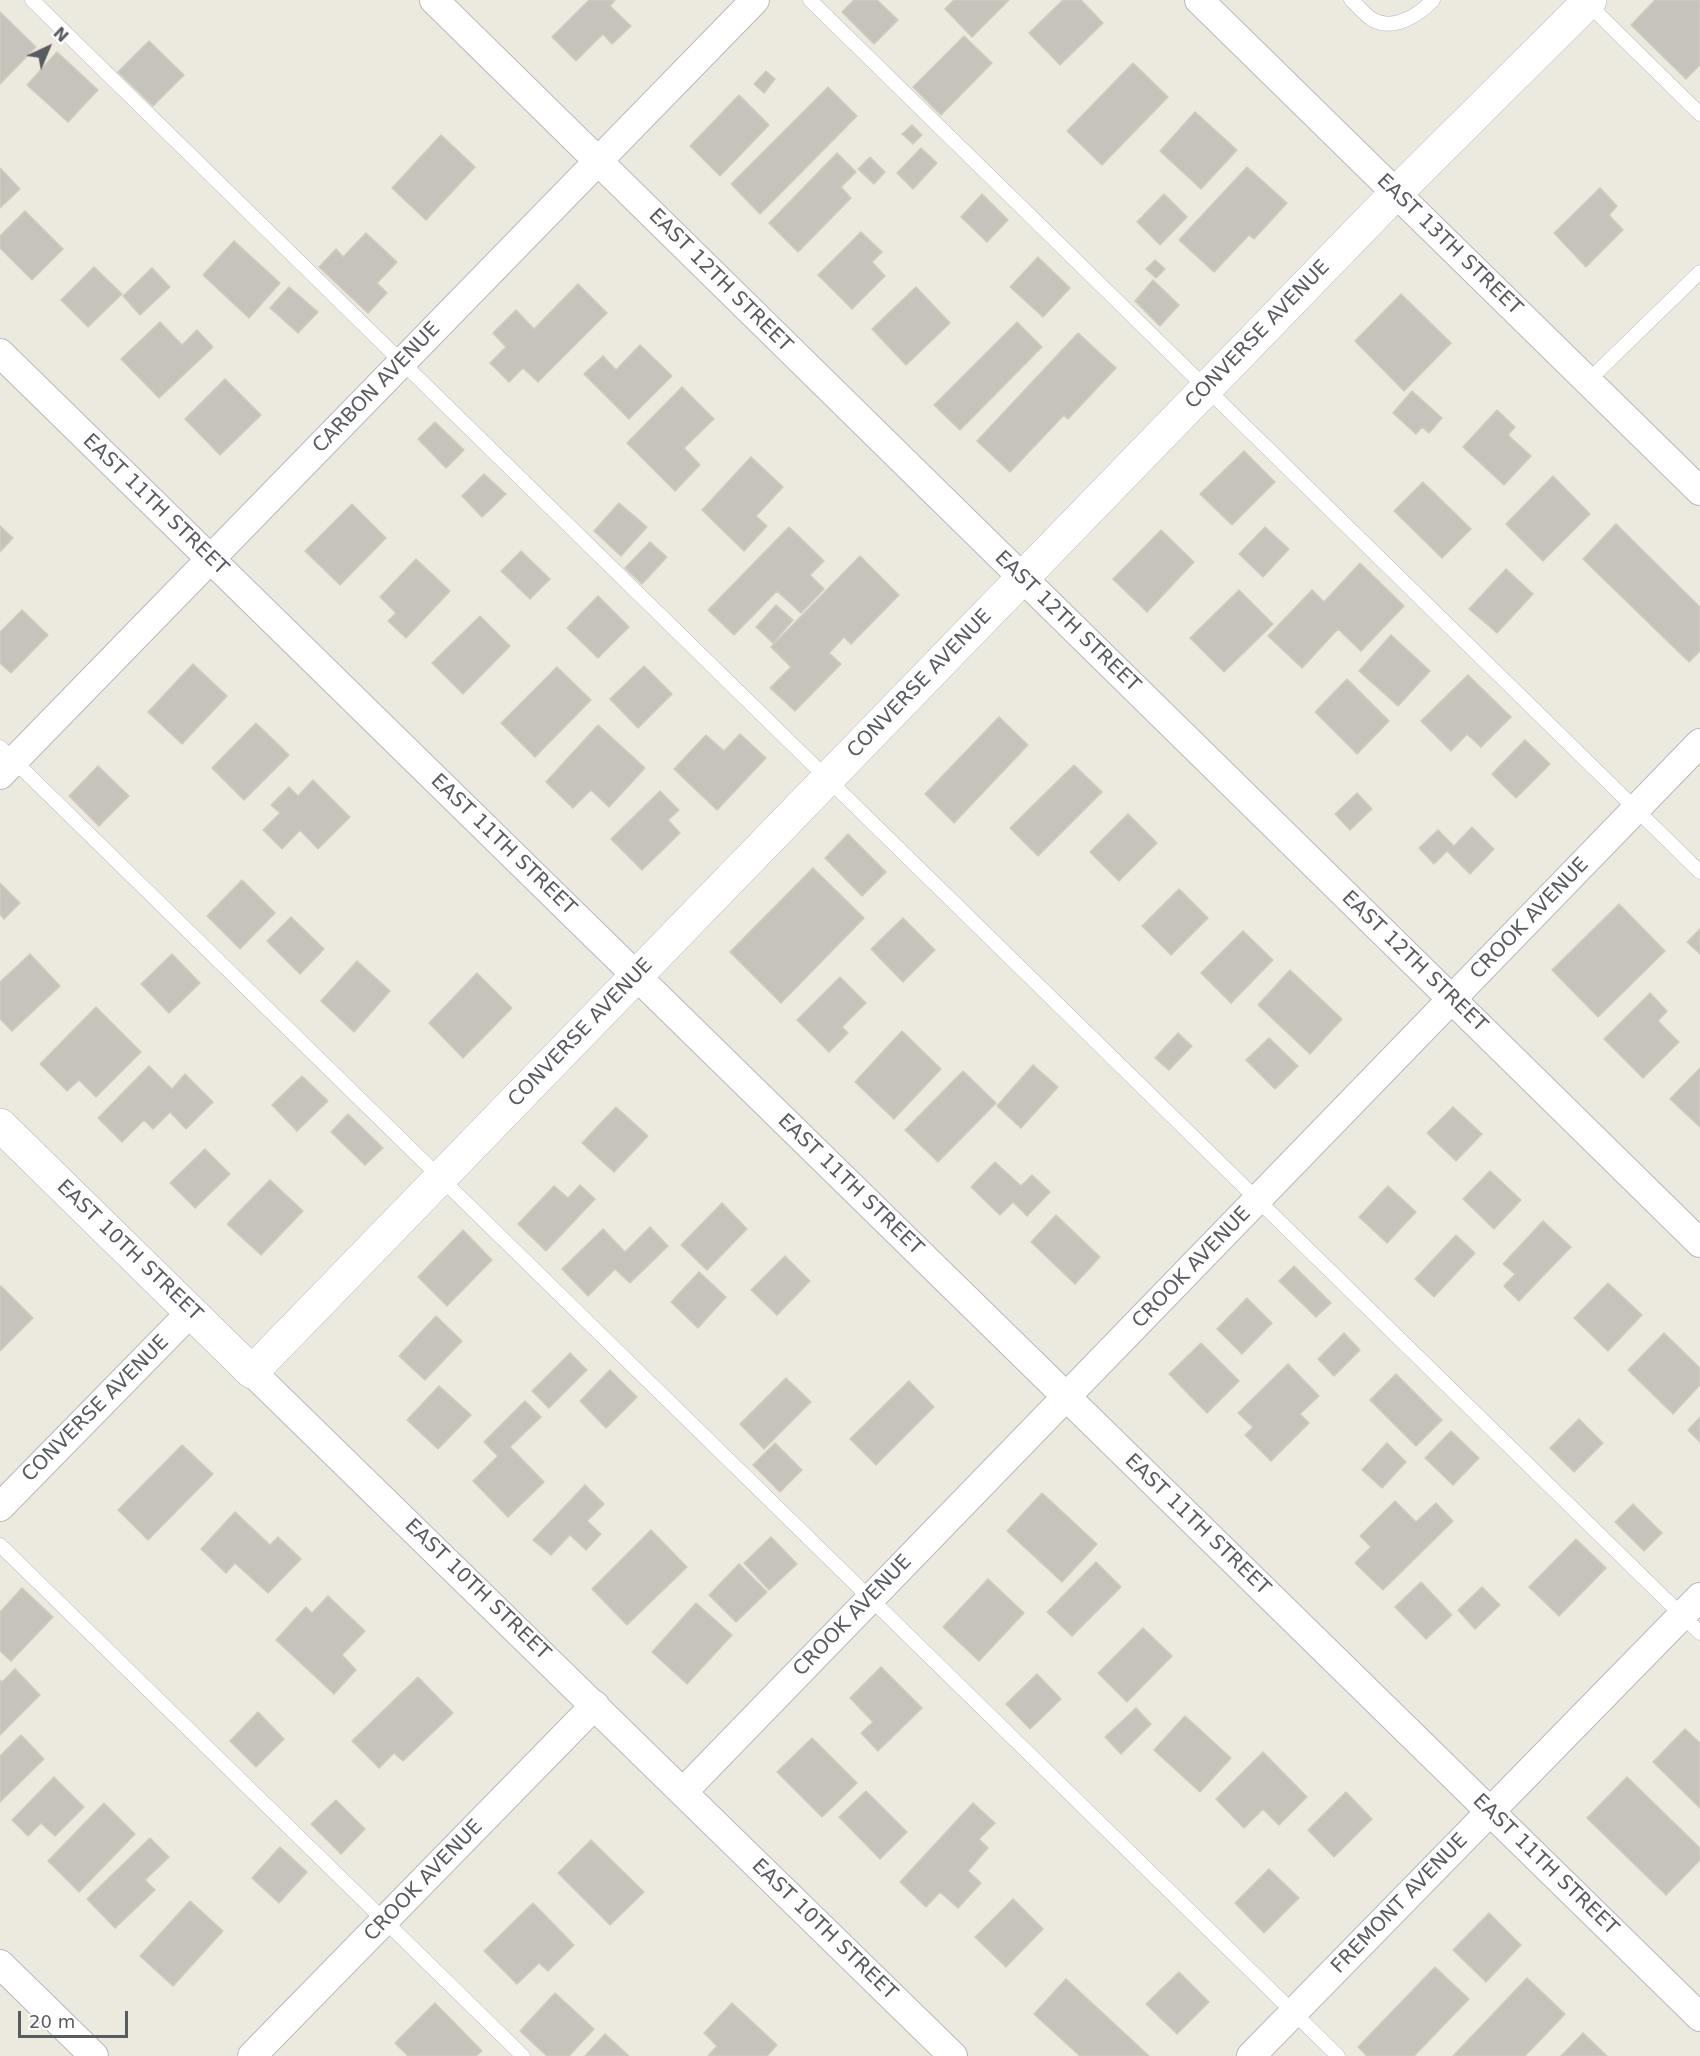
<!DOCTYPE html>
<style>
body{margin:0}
#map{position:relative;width:1700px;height:2056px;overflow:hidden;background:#ece9de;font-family:"DejaVu Sans",sans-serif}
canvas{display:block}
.north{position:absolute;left:18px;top:18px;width:60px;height:60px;-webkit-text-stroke:4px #fff;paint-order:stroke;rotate:44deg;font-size:16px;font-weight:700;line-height:24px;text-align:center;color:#585b60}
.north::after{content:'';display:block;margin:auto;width:21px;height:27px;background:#585b60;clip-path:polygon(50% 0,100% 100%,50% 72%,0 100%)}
.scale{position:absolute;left:18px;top:2011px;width:110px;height:27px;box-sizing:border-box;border:3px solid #585b60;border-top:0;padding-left:8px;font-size:18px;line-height:21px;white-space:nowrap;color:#585b60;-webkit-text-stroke:4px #fff;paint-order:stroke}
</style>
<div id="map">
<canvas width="1700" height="2056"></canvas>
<div class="north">N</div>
<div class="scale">20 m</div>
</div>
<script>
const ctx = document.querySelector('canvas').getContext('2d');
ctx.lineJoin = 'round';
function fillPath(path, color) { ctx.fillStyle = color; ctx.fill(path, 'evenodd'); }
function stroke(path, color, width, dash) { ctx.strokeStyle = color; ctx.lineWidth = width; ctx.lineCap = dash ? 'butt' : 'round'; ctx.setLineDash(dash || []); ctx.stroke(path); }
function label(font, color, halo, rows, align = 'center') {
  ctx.font = font + ' "DejaVu Sans",sans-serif'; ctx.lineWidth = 5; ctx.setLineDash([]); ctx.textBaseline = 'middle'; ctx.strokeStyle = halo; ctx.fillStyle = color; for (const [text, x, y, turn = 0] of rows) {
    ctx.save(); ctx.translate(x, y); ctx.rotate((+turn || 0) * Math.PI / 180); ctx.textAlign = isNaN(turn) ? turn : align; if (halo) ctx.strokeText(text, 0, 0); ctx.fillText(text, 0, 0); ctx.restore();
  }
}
const building = new Path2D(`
 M589 0H615L610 6 631 26 612 44 603 34 576 61 552 37Z
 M854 0H877L898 20 874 44 842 12Z
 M954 0H1009L972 37 945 9Z
 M1063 0H1081L1103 23 1060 65 1029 33Z
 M1655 0H1700V65L1686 79 1631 25Z
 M0 12 36 47 0 84Z
 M964 36 992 63 941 115 913 87Z
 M149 41 184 75 153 106 118 72Z
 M57 52 98 90 68 122 27 85Z
 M1133 63 1168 97 1102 165 1067 131Z
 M766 71 775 79 764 93 754 84Z
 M828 87 857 116 760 214 731 184Z
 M739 95 769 125 720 176 690 146Z
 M1195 112 1237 150 1201 189 1160 151Z
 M912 125 922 135 913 144 902 134Z
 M441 135 475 167 426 220 392 188Z
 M921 148 937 163 913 189 897 173Z
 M837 153 856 172 841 187 851 198 798 252 769 223Z
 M870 157 885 172 874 184 858 169Z
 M1247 167 1287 203 1254 239 1249 235 1214 272 1179 240Z
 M0 168 20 189 0 208Z
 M1600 188 1617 206 1609 215 1623 230 1586 267 1554 233Z
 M982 194 1008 220 987 242 961 217Z
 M1164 194 1187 217 1160 245 1137 222Z
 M25 211 63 249 32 280 0 248V236Z
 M861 232 882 252 872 262 885 276 852 309 818 275Z
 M366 233 397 262 377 283 387 293 368 313 319 267 336 249 343 257Z
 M234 241 280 283 249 318 203 275Z
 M1038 257 1070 288 1043 317 1010 287Z
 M1155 260 1165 269 1156 278 1146 269Z
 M94 267 122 294 88 327 61 300Z
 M152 268 170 287 140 315 123 296Z
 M1153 280 1179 305 1160 326 1135 301Z
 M578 284 607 313 538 382 523 368 509 382 490 363 506 347 493 333 516 310 534 329Z
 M289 287 318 312 298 333 270 308Z
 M916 287 950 323 906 365 872 329Z
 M1401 294 1451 343 1404 391 1355 341Z
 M160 322 182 345 197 330 213 347 159 398 121 359Z
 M1017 322 1042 347 960 430 934 405Z
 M1078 333 1116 368 1068 419 1064 415 1010 472 977 441Z
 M640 345 672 376 629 419 584 374 603 356 616 370Z
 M225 379 261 415 220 455 185 419Z
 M682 387 714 419 684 448 700 465 675 491 627 443Z
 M1412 391 1442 418 1429 433 1422 427 1416 434 1393 413Z
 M1497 410 1515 427 1508 435 1531 456 1504 485 1463 447Z
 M435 422 464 450 446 468 418 439Z
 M1244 451 1275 482 1232 525 1200 494Z
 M751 457 783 487 756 516 767 526 744 551 702 510Z
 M484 474 506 494 482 517 462 496Z
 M1553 476 1590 514 1543 561 1506 524Z
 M1423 482 1471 529 1442 558 1394 511Z
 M619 503 647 527 621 556 594 531Z
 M352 504 386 538 340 585 305 551Z
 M1616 524 1700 607V651L1689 662 1583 559Z
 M0 526 13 538 0 552Z
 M789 527 824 561 810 575 824 589 801 613 777 591 734 635 708 610Z
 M1265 527 1289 549 1263 577 1239 554Z
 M1161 530 1194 562 1147 612 1113 579Z
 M650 542 667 557 642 584 625 568Z
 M521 551 550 579 530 599 501 571Z
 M860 556 899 595 851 644 844 637 829 653 841 664 795 711 770 688 791 667 771 647Z
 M416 559 450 591 406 638 388 621 396 613 380 597Z
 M1360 563 1404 606 1361 651 1338 629 1302 668 1268 636 1312 590 1324 602Z
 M1506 569 1533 594 1497 633 1469 609Z
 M1239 590 1273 624 1224 672 1190 638Z
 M598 596 629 627 598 658 567 628Z
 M776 605 793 620 773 643 756 627Z
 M22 610 48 635 11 673 0 663V632Z
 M480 616 510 646 463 694 432 663Z
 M1391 635 1430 671 1398 706 1359 671Z
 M193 664 227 696 182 744 148 712Z
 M644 666 672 694 638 728 610 699Z
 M557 667 591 700 535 757 501 723Z
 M1468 675 1511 717 1481 747 1467 734 1451 751 1421 721Z
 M1347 679 1389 721 1357 754 1315 712Z
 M999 717 1028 745 954 823 925 794Z
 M256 723 289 755 244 800 212 768Z
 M598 725 645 768 609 807 591 790 573 808 546 782Z
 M740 734 766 758 717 810 674 769 706 735 724 751Z
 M1525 740 1550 764 1516 798 1492 774Z
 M1074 765 1102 792 1038 856 1010 828Z
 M98 766 129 796 99 826 69 796Z
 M313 780 350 817 318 849 300 830 282 849 263 830 280 813 271 805 289 787 298 796Z
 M660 791 679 810 668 820 680 833 642 870 611 839Z
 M1357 793 1372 809 1350 830 1335 814Z
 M1128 814 1157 843 1119 881 1090 852Z
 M1472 827 1494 849 1470 874 1447 851 1434 864 1419 848 1438 830 1454 846Z
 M848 834 886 872 862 896 825 858Z
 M813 868 864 918 781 1003 730 952Z
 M242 880 275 913 240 949 207 916Z
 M0 883 20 903 4 919 0 914Z
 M1179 889 1208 918 1171 955 1142 926Z
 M1619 904 1665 951 1598 1017 1552 970Z
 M291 917 324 949 300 974 267 941Z
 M903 918 935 950 903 982 871 949Z
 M1700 929V954L1687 942Z
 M1243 931 1273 960 1231 1003 1201 973Z
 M30 954 60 986 12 1031 0 1019V982Z
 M172 954 200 983 169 1013 141 984Z
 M357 961 390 991 354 1032 321 1001Z
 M1290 970 1342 1019 1310 1054 1258 1005Z
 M477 973 512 1008 463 1058 429 1023Z
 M840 977 866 1003 842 1027 848 1033 829 1052 797 1020Z
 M1650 993 1667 1011 1658 1021 1679 1042 1643 1078 1604 1039Z
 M96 1007 141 1052 96 1097 79 1080 67 1091 40 1064Z
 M902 1031 941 1069 894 1119 855 1082Z
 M1178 1033 1192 1046 1169 1070 1155 1058Z
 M1269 1038 1298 1066 1275 1089 1246 1060Z
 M1033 1065 1058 1087 1021 1128 997 1106Z
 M149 1066 172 1089 185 1074 213 1102 186 1129 170 1112 153 1129 144 1120 122 1142 98 1118Z
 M1700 1068V1127L1670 1099Z
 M963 1071 996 1103 938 1162 905 1130Z
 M302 1076 328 1101 297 1131 272 1105Z
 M616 1107 648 1136 614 1172 582 1143Z
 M1453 1107 1482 1134 1456 1161 1427 1133Z
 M348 1114 383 1148 365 1165 331 1132Z
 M205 1149 230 1174 195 1208 170 1183Z
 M995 1162 1021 1186 1032 1175 1050 1192 1027 1216 1013 1202 1000 1215 971 1187Z
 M1490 1171 1521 1200 1494 1229 1463 1199Z
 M270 1180 303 1211 261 1255 227 1224Z
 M580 1185 595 1199 546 1251 518 1224 554 1186 568 1198Z
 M1388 1186 1416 1212 1387 1243 1359 1217Z
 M722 1203 747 1229 707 1270 681 1245Z
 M1056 1215 1100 1257 1075 1284 1031 1242Z
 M1543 1221 1571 1247 1519 1301 1504 1286 1515 1274 1503 1264Z
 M650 1227 668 1246 630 1283 615 1269 588 1296 562 1269 603 1229 625 1252Z
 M463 1230 492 1260 447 1306 418 1277Z
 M1456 1235 1475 1253 1434 1297 1415 1279Z
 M785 1256 810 1281 777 1315 751 1290Z
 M1294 1266 1331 1303 1316 1317 1279 1281Z
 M699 1272 726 1297 698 1328 671 1302Z
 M1608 1283 1642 1315 1608 1351 1574 1318Z
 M1 1286 33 1318 0 1351V1287Z
 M1247 1298 1272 1323 1242 1354 1217 1329Z
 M436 1316 462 1341 425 1380 399 1356Z
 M1344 1333 1360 1350 1334 1376 1318 1359Z
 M1664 1333 1700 1368V1385L1673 1414 1628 1370Z
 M1201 1343 1239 1381 1207 1413 1169 1374Z
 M570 1353 587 1370 549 1408 532 1391Z
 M1288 1364 1319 1396 1300 1414 1309 1423 1271 1461 1245 1435 1253 1427 1238 1413Z
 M610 1370 637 1397 606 1428 580 1401Z
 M1396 1374 1442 1420 1416 1446 1370 1400Z
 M786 1378 811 1402 764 1449 740 1424Z
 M909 1381 934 1407 876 1465 850 1439Z
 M439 1386 471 1415 438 1449 407 1420Z
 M525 1401 541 1417 510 1447 544 1482 508 1517 473 1481 498 1456 484 1442Z
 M1700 1417V1442L1688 1430Z
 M1579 1419 1603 1443 1574 1472 1550 1448Z
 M1451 1431 1479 1458 1453 1485 1425 1458Z
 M775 1443 802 1470 780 1492 753 1465Z
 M1387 1443 1406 1462 1382 1488 1362 1470Z
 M182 1445 213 1474 148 1540 118 1510Z
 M585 1485 604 1504 587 1521 601 1534 586 1550 570 1535 551 1555 533 1540Z
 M1042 1493 1097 1544 1062 1582 1007 1531Z
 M1395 1501 1416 1522 1436 1503 1453 1521 1383 1590 1355 1563 1371 1547 1360 1536Z
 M1633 1504 1662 1533 1644 1551 1615 1522Z
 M235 1512 270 1545 278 1537 301 1559 268 1593 235 1563 226 1573 201 1549Z
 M651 1530 687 1567 627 1625 592 1589Z
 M771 1537 797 1564 769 1590 744 1563Z
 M1576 1539 1606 1568 1559 1616 1529 1587Z
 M1096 1562 1121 1587 1072 1636 1047 1612Z
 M739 1564 767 1592 736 1622 709 1595Z
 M988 1579 1024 1613 979 1661 943 1627Z
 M1421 1582 1452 1615 1426 1639 1395 1607Z
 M1482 1587 1500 1605 1475 1629 1458 1610Z
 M22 1588 53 1617 11 1661 0 1651V1612Z
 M328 1596 365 1631 342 1655 356 1670 334 1694 276 1640 306 1607 312 1613Z
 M696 1603 732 1635 687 1684 652 1652Z
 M1143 1628 1172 1656 1127 1702 1098 1673Z
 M881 1667 922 1708 878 1751 861 1733 873 1722 850 1698Z
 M15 1669 40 1695 0 1735V1680L2 1682Z
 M1037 1674 1061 1699 1030 1729 1006 1704Z
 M418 1677 453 1713 403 1761 394 1753 379 1768 352 1741Z
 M1136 1708 1151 1724 1121 1754 1105 1737Z
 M258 1712 284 1739 256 1767 230 1741Z
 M1185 1716 1231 1758 1200 1792 1154 1750Z
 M1685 1729 1700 1743V1808L1653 1762Z
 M21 1735 44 1759 0 1802V1756Z
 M812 1738 857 1783 822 1817 777 1772Z
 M1263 1752 1307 1797 1279 1825 1263 1809 1244 1828 1216 1799Z
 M54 1777 84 1807 55 1836 41 1823 28 1836 12 1820Z
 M1627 1777 1700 1848V1860L1666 1895 1587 1818Z
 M866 1791 907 1832 880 1859 839 1817Z
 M1346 1792 1372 1819 1334 1857 1308 1830Z
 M336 1800 365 1829 341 1854 311 1824Z
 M104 1803 135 1834 79 1892 48 1861Z
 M973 1803 995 1823 979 1839 988 1848 968 1871 981 1883 958 1908 940 1892 926 1907 900 1882Z
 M150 1838 169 1857 145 1880 155 1890 115 1928 87 1899Z
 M591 1840 644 1892 610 1925 558 1873Z
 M280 1847 307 1872 279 1903 252 1878Z
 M1269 1869 1299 1898 1264 1933 1235 1903Z
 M1013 1899 1043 1929 1006 1967 975 1937Z
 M190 1901 223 1931 173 1986 140 1956Z
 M533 1903 574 1945 548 1971 539 1963 517 1984 484 1951Z
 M1489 1913 1521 1945 1486 1982 1453 1950Z
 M1435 1967 1469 1999 1414 2056H1367L1358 2047Z
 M1179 1972 1209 2002 1177 2034 1146 2004Z
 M1527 1978 1565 2014 1525 2056H1453Z
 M1066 1979 1149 2056H1080L1034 2014Z
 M555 1993 594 2029 569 2056H547L520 2031Z
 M435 2003 482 2051 476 2056H408L395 2043Z
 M732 2003 777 2045 767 2056H708L717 2046 704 2033Z
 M1583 2033 1607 2056H1561Z
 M605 2034 629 2056H585Z`);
fillPath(building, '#c6c3bc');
stroke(building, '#d0cbbd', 1.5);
const lane = new Path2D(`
 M32 0 1700 1633
 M810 0 1700 872
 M1351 0C1358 6 1365 15 1373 20 1394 31 1419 15 1433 0
 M1587 3 1700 114
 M1588 381 1700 272
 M0 747 1338 2056
 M0 1545 523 2056`);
const street = new Path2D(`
 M434 0 1700 1243
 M1199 0 1700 491
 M0 353 1700 2017
 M0 775 755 0
 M252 1372 953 2056
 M0 1507 191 1312
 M683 1792 1700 743
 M0 1964 94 2056
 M252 2056 595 1705
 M1251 2056 1700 1597`);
const secondary = new Path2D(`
 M0 1125 252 1372 1396 193 1590 0`);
stroke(lane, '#b7b9be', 15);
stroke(street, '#b7b9be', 30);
stroke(secondary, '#b5b8be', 34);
stroke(lane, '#fff', 14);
stroke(street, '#fff', 28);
stroke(secondary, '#fff', 33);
label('20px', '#585b60', '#fff', [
 ["EAST 13TH STREET",1449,245,44],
 ["EAST 12TH STREET",720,281,45],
 ["CONVERSE AVENUE",1258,335,-46],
 ["CARBON AVENUE",377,388,-46],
 ["EAST 11TH STREET",155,505,44],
 ["EAST 12TH STREET",1067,622,44],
 ["CONVERSE AVENUE",920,684,-46],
 ["EAST 11TH STREET",503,845,44],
 ["CROOK AVENUE",1530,919,-46],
 ["EAST 12TH STREET",1414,962,44],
 ["CONVERSE AVENUE",581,1033,-46],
 ["EAST 11TH STREET",850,1185,44],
 ["EAST 10TH STREET",129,1251,44],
 ["CROOK AVENUE",1192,1268,-46],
 ["CONVERSE AVENUE",96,1409,-45],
 ["EAST 11TH STREET",1197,1525,44],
 ["EAST 10TH STREET",477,1590,44],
 ["CROOK AVENUE",853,1616,-46],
 ["EAST 11TH STREET",1545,1865,44],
 ["CROOK AVENUE",424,1881,-46],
 ["FREMONT AVENUE",1400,1904,-46],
 ["EAST 10TH STREET",824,1930,44]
]);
</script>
